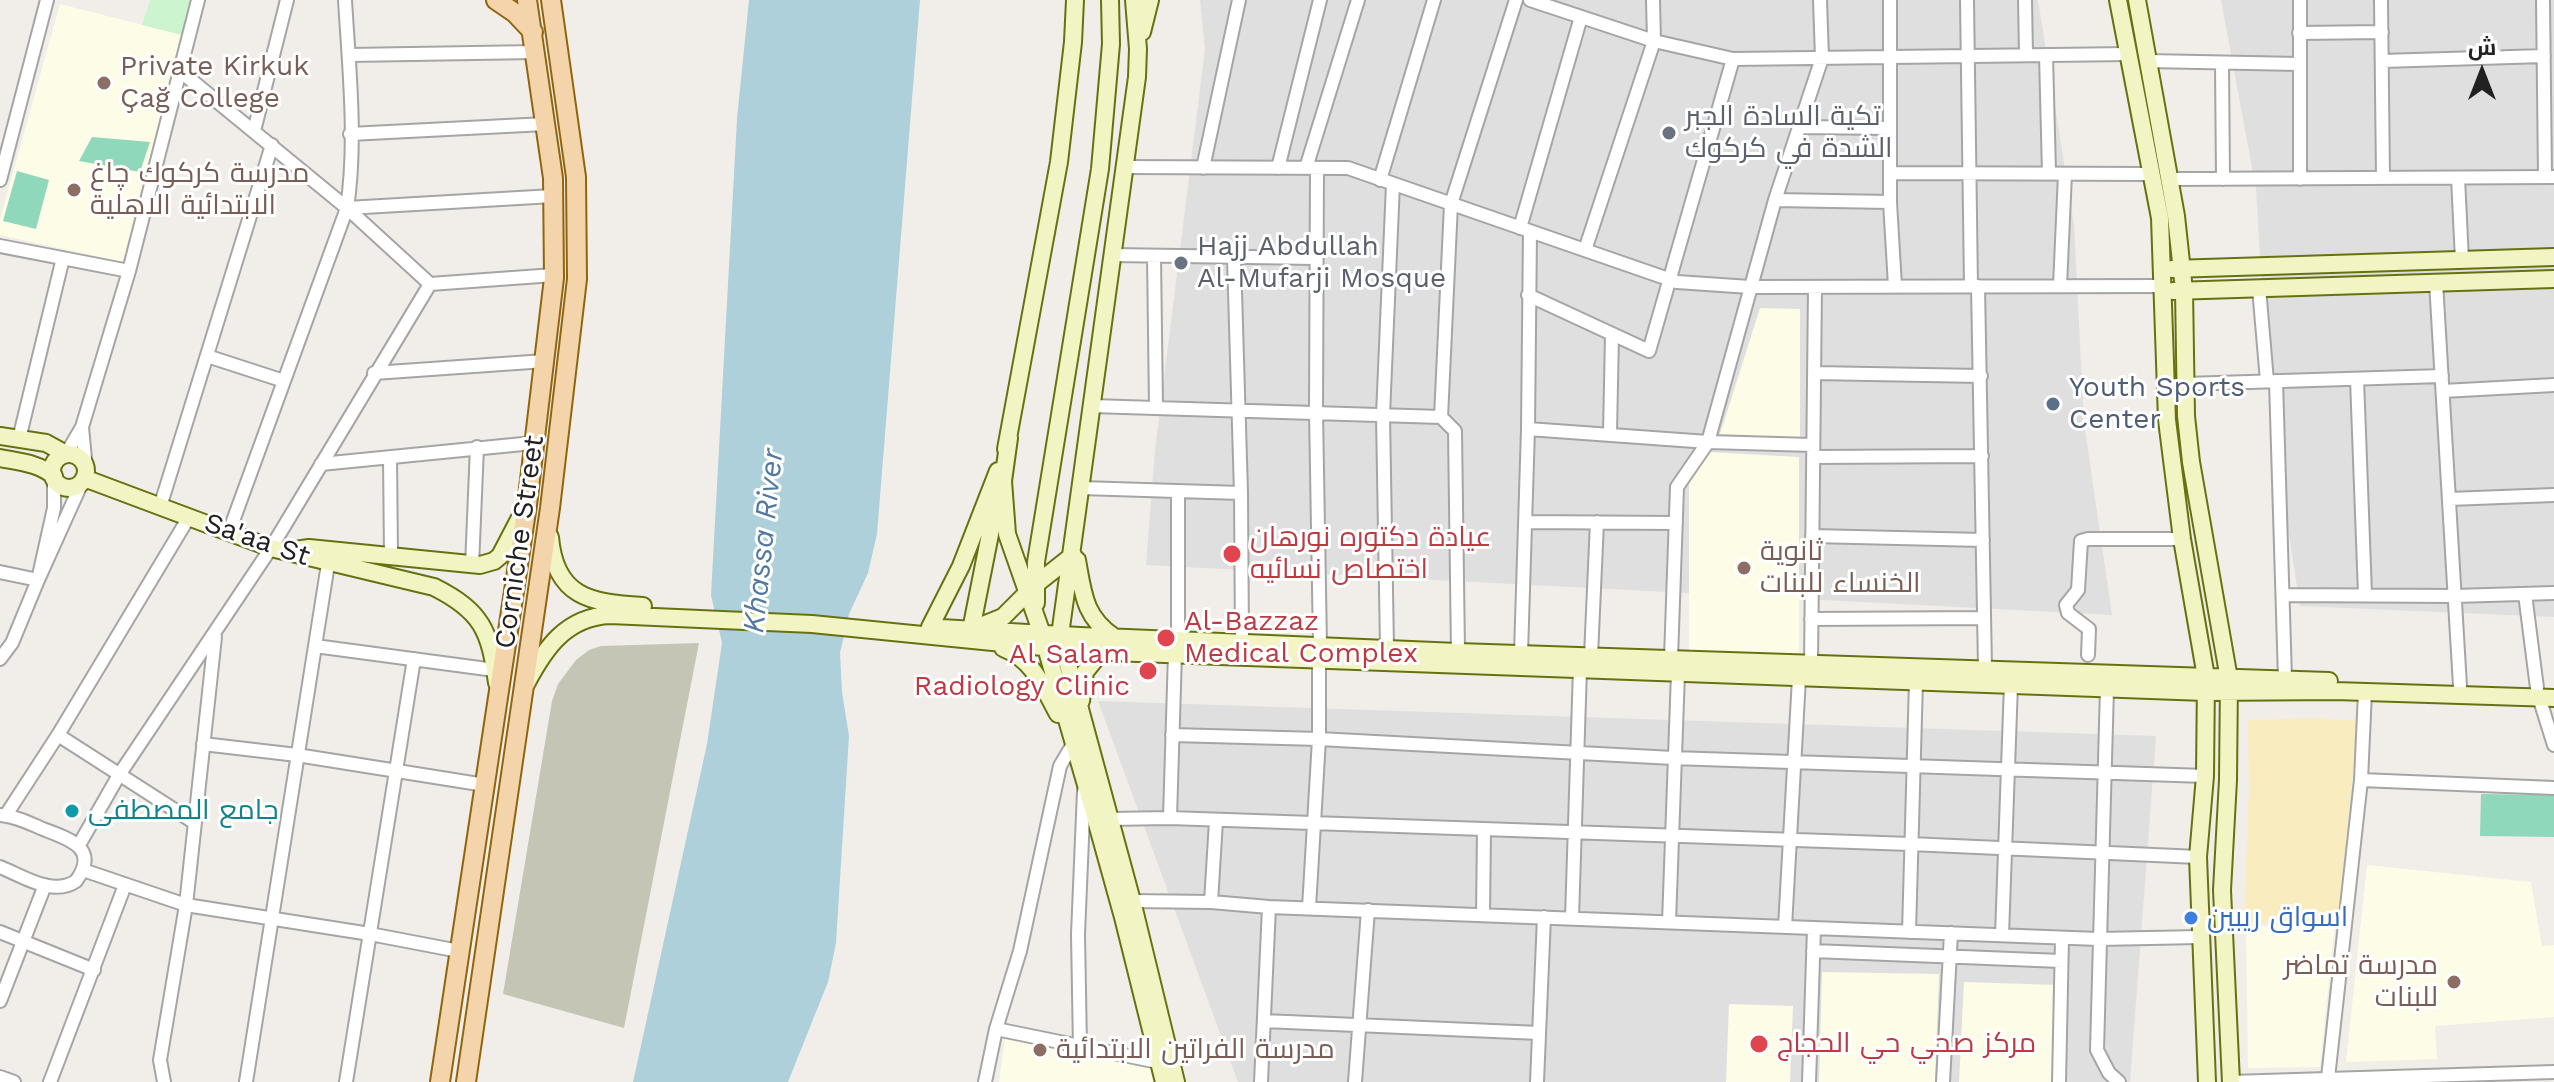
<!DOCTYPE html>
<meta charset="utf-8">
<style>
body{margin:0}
#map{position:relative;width:2554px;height:1082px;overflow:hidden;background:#f1eee9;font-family:"Work Sans",Cairo,sans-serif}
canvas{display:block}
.north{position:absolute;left:2442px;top:32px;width:80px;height:80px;-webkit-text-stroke:6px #fff;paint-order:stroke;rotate:0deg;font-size:22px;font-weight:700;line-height:32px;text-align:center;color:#212121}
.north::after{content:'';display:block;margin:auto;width:28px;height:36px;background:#212121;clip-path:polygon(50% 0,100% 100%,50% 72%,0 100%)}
</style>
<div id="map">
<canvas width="2554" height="1082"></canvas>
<div class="north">ش</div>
</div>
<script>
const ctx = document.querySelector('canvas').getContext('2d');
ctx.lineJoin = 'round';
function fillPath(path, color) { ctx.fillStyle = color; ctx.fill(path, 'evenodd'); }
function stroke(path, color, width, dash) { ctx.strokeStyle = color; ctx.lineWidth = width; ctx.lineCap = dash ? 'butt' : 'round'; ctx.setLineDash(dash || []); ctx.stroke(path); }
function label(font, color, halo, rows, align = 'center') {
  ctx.font = font + ' "Work Sans",Cairo,sans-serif'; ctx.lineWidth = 6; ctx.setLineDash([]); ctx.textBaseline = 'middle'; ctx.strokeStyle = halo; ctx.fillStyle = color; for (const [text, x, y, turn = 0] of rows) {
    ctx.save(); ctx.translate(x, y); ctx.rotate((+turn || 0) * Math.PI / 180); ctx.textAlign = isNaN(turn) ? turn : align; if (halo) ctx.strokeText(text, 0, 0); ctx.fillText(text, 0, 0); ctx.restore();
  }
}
fillPath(new Path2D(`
 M1200 0H2038L2074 225 2084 423 2112 615 1146 565 1155 450 1205 49Z
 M2221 0H2554V617L2300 606 2269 406 2256 189Z
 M1098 701 2156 736 2130 1082H1238Z`), '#dfdfdf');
fillPath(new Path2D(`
 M60 4 182 35 123 262 0 235V219Z
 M1760 308 1800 309V440L1720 434Z
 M1708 452 1799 457V659L1689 653V483Z
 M2367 865 2531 882 2542 946 2554 945V1017L2435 1026 2437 1059 2346 1062Z
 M2335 925 2320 1067 2248 1068 2246 926Z
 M1822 972 1939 974 1935 1082H1819Z
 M1964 982 2057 985 2056 1082H1959Z
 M1729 1004 1793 1006 1790 1082H1726Z
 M1005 1037 1149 1064 1153 1082H999Z`), '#fdfce6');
fillPath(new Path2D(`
 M699 643 624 1028 503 994 552 701 558 684 576 660 589 650 601 646Z`), '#c5c5b5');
fillPath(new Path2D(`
 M2316 718 2358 721 2338 923 2244 922 2249 791 2248 720Z`), '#f9edbf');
fillPath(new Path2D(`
 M150 0H190L182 35 142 25Z`), '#ccf5cf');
fillPath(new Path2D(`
 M92 137 150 142 140 172 79 161Z
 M17 171 49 180 36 229 3 221Z
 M2481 794 2554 795V837L2480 836Z`), '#8fd8bb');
fillPath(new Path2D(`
 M749 0H920L877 534 868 573 849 614 840 653 842 692 849 736 836 943 828 982 788 1082H633L707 744 722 643 711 595 737 119Z`), '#aed0da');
const street = new Path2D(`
 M1530 0 1654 41 1733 59 2129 54
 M1890 0V202L1895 286
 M1967 0 1971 286
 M2025 0 2026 55
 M2300 0V179
 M2381 0 2383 178
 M2543 0 2545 177
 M2299 33 2382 32
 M349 55 536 52
 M2046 55 2049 173
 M2148 61 2299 64
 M2382 61 2544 56
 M2222 63 2223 179
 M180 71 347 208 430 284 554 275
 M1799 127 1890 128
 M254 131 287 0
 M350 134 545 124
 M1124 167 1348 168 1677 282 1750 287 2164 286
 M1203 168 1239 0
 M1278 168 1320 0
 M1306 168 1358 0
 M1317 168 1316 411 1320 646
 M1890 173 2151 174
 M2458 178 2462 260
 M2170 179 2554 177
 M0 180 47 0
 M1380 180 1434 0
 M1775 200 1890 202
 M347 208 553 196
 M1520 228 1581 17
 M0 246 129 271
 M1585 250 1654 41 1653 0
 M1112 255 1316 258
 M1154 256 1156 407
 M1234 258 1241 493 1242 641
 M2436 282 2460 686
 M1978 286 1985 668
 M2060 286 2065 174
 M2259 288 2267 381
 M1528 295 1649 351 1733 59
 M207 356 284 381
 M374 373 545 361
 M1814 373 1981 376
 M2357 379 2365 594
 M2276 381 2285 679
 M2185 384 2442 376
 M2443 391 2554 385
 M1092 406 1441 417
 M82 427 129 271 198 0
 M1528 429 1708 442 1813 445
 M1610 434 1612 334
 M19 439 63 258
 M66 454 82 427 86 469
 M390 457 391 556
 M1813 457 1982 456
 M321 464 533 443
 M54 476V508L38 580 84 478
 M1081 488 1241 493
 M2449 499 2554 495
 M160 507 272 145
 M1525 522 1676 523
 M229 532 347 208C357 142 349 67 345 0
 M1812 536 1983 540
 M472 566 477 447
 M0 572 38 580 12 643 0 659
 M2525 594 2537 688
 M2284 595 2455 596 2554 593
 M1811 619 1984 618
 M1178 640V491
 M315 646 502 671
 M1387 648 1383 415 1393 184
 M1458 652 1455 431 1441 417 1451 204 1516 0
 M1521 653 1528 429 1530 231
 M2088 655 2089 629 2068 613 2066 605 2078 590 2081 541 2088 539H2182
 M1591 656 1597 522
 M1671 658 1677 487 1708 442 1775 200 1822 58 1820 0
 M1811 664 1815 287
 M2107 688 2097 1050 2109 1073 2119 1082
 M2539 697 2554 745
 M58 735 195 823
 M1172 735 1319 739 1673 758 2205 776
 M203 744 297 755 485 785
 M2361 780 2554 788
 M0 815C15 816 29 823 43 829 69 839 100 848 76 881 53 897 23 876 0 867
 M6 815 58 735 189 517
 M1170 818 1175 653
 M1109 819 1170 818 1910 844 2198 857
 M79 845 119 775 271 548 430 284
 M83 870 186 905 370 934 459 951
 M1132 901 1211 902 1269 907 2098 939 2200 937
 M1211 902 1216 821
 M1309 908 1319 739V659
 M1483 915 1484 830
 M1572 918 1580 668
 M1669 922 1678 673
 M1785 927 1799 678
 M0 932 94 970
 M1909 932 1916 681
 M2002 935 2011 684
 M1813 951 2061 961
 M0 1001 45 885
 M1264 1021 1539 1033
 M996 1029 1158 1062
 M1080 1048 1078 934 1084 791
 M0 1077 14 1082
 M2328 1078 2361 780 2365 692
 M50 1082 125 885
 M164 1082 160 1060 186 905 215 637
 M246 1082 328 564
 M346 1082 414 659
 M985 1082 996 1029 1020 951 1060 766 1073 744
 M1261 1082 1269 907
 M1355 1082 1368 910
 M1537 1082 1544 917
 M1809 1082 1814 928
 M1943 1082 1951 933
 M2059 1082 2062 938
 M2231 1082 2554 1072`);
const secondary = new Path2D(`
 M1134 0 1138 49 1137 77 1060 635 1132 901 1176 1082
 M2118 0 2160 218 2167 420 2182 539 2206 677 2205 776 2198 857 2207 1082
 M2137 0 2176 216 2184 290 2186 416 2191 462 2229 679 2228 780 2222 890 2231 1082
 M1142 32 1150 0
 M2172 269 2554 257
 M2173 291 2554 279
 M0 436 46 443 66 454
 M1009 438 1003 481 1007 534 1042 634 1091 802 1123 917 1164 1082
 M1006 449 1059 162 1073 42 1075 0
 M52 471a17 17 0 1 1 34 0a17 17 0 1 1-34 0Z
 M0 458C20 462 38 463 54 476
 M84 478 271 548 434 587C482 611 490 631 497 683
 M997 499 971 630 1003 617 1027 593
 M550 537C555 597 590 603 643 606
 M295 550 309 548 480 565 494 561 500 556 524 510
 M1077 560C1083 593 1084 617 1114 637
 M1030 589 1073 555
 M1036 603V562L1100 169 1111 44 1110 0
 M930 627 961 566 998 471
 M941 628 1080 636 1458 652 2329 681
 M1003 648C1034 660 1043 687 1058 714
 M526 684C545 648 566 617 610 615L812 624 1083 651 2205 692 2335 691 2554 698
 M1081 701 1085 672 1102 651`);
const primary = new Path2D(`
 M496 0 515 13 533 32
 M440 1082 527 505 554 278 553 178 527 0
 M466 1082 550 508 577 279 576 177 551 0`);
stroke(street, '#a5a5a5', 16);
stroke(secondary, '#677110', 20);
stroke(primary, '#91650e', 22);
stroke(street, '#fff', 12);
stroke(secondary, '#f2f5c3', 16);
stroke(primary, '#f4d4ab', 18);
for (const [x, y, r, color] of [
 [104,83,8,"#8d6e63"],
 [1669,133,8,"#6b7280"],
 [74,190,8,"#8d6e63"],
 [1181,263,8,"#6b7280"],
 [2053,404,8,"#5c6f8a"],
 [1232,554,10,"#e0444e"],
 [1744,568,8,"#8d6e63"],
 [1166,638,10,"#e0444e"],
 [1148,671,10,"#e0444e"],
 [72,811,8,"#0f9aa8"],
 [2191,918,8,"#3f7fe0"],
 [2454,982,8,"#8d6e63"],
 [1759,1044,10,"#e0444e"],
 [1040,1050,8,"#8d6e63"]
]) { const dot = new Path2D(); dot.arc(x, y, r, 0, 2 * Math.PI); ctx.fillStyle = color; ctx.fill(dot); stroke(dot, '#fff', 3); }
label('28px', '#785e54', '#fff', [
 ["Private Kirkuk",120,67],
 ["Çağ College",120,99],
 ["مدرسة كركوك چاغ",90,174],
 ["الابتدائية الاهلية",90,206],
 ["ثانوية",1760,552],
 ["الخنساء للبنات",1760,584],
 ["مدرسة تماضر",2438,966,"right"],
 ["للبنات",2438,998,"right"],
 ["مدرسة الفراتين الابتدائية",1056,1050]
], 'left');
label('28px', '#5b616d', '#fff', [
 ["تكية السادة الجبر",1685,117],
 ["الشدة في كركوك",1685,149],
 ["Hajj Abdullah",1197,247],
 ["Al-Mufarji Mosque",1197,279]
], 'left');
label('28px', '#4e5e75', '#fff', [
 ["Youth Sports",2069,388],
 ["Center",2069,420]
], 'left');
label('28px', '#be3a42', '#fff', [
 ["عيادة دكتوره نورهان",1250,538],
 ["اختصاص نسائيه",1250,570],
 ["Al-Bazzaz",1184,622],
 ["Medical Complex",1184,654],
 ["Al Salam",1130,655,"right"],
 ["Radiology Clinic",1130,687,"right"],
 ["مركز صحي حي الحجاج",1777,1044]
], 'left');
label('28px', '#212121', '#fff', [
 ["Sa'aa St",257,540,19],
 ["Corniche Street",520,542,-82]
]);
label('28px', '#0d838f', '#fff', [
 ["جامع المصطفى",88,811]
], 'left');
label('28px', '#366cbe', '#fff', [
 ["اسواق ريبين",2207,918]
], 'left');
label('italic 30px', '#527aa1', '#fff', [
 ["Khassa River",764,541,-84]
]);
</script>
